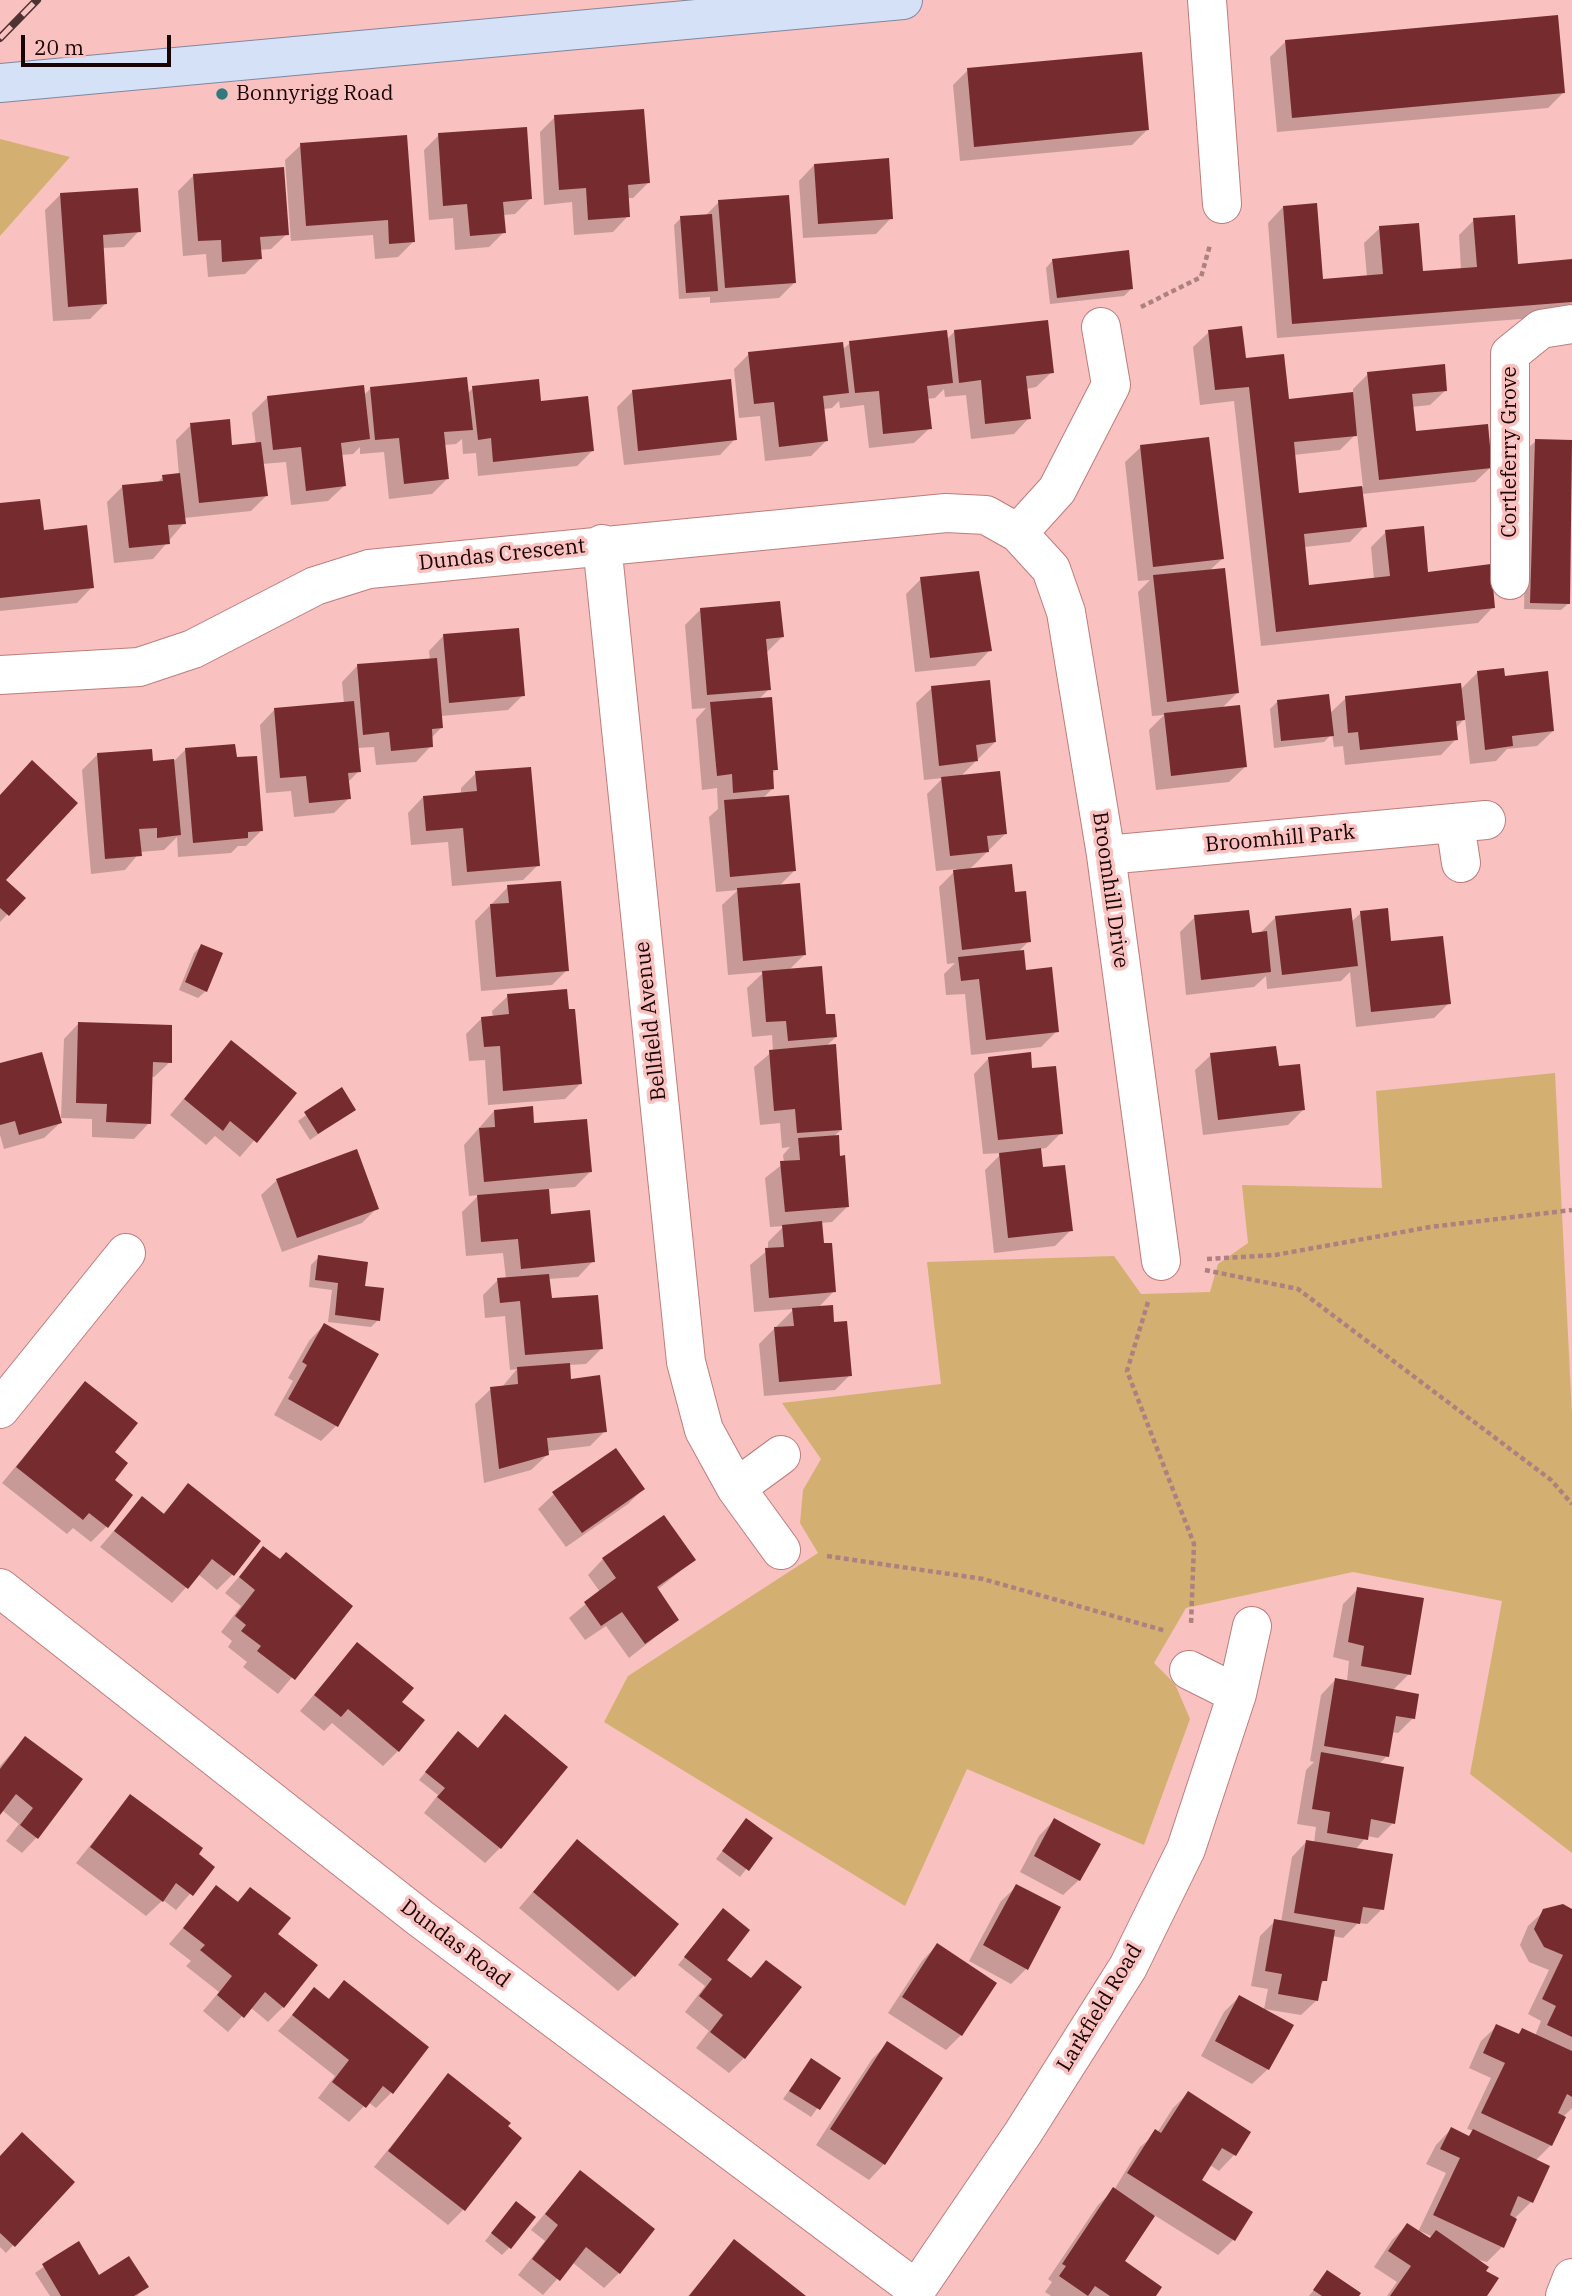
<!DOCTYPE html>
<style>
body{margin:0}
#map{position:relative;width:1572px;height:2296px;overflow:hidden;background:#f9c1bf;font-family:"IBM Plex Serif",serif}
canvas{display:block}
.scale{position:absolute;left:21px;top:35px;width:150px;height:32px;box-sizing:border-box;border:4px solid #190405;border-top:0;padding-left:9px;font-size:21px;line-height:24px;white-space:nowrap;color:#190405;-webkit-text-stroke:5px #f9c1bf;paint-order:stroke}
</style>
<div id="map">
<canvas width="1572" height="2296"></canvas>
<div class="scale">20 m</div>
</div>
<script>
const ctx = document.querySelector('canvas').getContext('2d');
ctx.lineJoin = 'round';
function fillPath(path, color) { ctx.fillStyle = color; ctx.fill(path, 'evenodd'); }
function stroke(path, color, width, dash) { ctx.strokeStyle = color; ctx.lineWidth = width; ctx.lineCap = dash ? 'butt' : 'round'; ctx.setLineDash(dash || []); ctx.stroke(path); }
function label(font, color, halo, rows, align = 'center') {
  ctx.font = font + ' "IBM Plex Serif",serif'; ctx.lineWidth = 7; ctx.setLineDash([]); ctx.textBaseline = 'middle'; ctx.strokeStyle = halo; ctx.fillStyle = color; for (const [text, x, y, turn = 0] of rows) {
    ctx.save(); ctx.translate(x, y); ctx.rotate((+turn || 0) * Math.PI / 180); ctx.textAlign = isNaN(turn) ? turn : align; if (halo) ctx.strokeText(text, 0, 0); ctx.fillText(text, 0, 0); ctx.restore();
  }
}
fillPath(new Path2D(`
 M0 139 70 157 0 236Z
 M1555 1073 1572 1415V1853L1470 1774 1502 1601 1353 1572 1186 1608 1154 1663 1175 1684 1190 1719 1144 1845 967 1769 905 1906 604 1722 628 1676 818 1553 800 1523 803 1490 821 1459 782 1403 941 1384 927 1262 1114 1256 1141 1294 1210 1292 1218 1264 1248 1243 1242 1185 1382 1188 1376 1091Z`), '#d3b071');
fillPath(new Path2D(`
 M1286 41 1563 93 1548 108 1277 132 1270 57Z
 M968 70 1147 130 1132 145 960 161 953 85Z
 M555 117 648 183 633 198H627L628 216 613 232 574 235 572 202 544 205 540 132Z
 M439 135 530 199 515 214 503 215 504 232 489 247 455 250 453 218 429 220 424 150Z
 M406 137 413 242 398 257 375 259 373 235 291 241 285 160 301 145Z
 M814 165 891 218 876 234 803 238 799 181Z
 M194 175 287 234 271 249 259 250 260 259 245 274 208 277 206 254 183 256 178 191Z
 M60 195 139 231 124 247 102 248 106 303 90 319 53 321 45 210Z
 M719 202 794 283 779 298 710 303V297L679 299 674 225 681 218 705 216Z
 M1283 207 1321 281 1367 277 1364 243 1380 228 1421 273 1461 270 1459 235 1474 220 1517 266 1572 269V303L1559 316 1277 338 1268 223Z
 M1053 260 1132 288 1124 296 1050 304 1046 268Z
 M955 331 1052 372 1036 387 1026 389 1029 418 1014 434 971 439 966 395 945 397 944 389 935 398 927 399 930 428 914 443 869 448 864 405 840 408 839 401 832 408 823 409 826 441 811 456 765 461 760 416 739 418 734 369 749 354 842 350 850 343 946 340Z
 M1209 332 1288 401 1353 394V389L1368 374 1446 390 1430 405 1411 407 1414 433 1491 467 1475 482 1362 494 1365 526 1350 542 1304 547 1308 587 1374 579 1371 547 1386 532 1427 574 1493 607 1478 623 1261 646 1234 401 1200 405 1193 347ZM1357 433 1363 487 1298 495 1293 455 1340 450Z
 M473 388 539 403 592 451 577 466 478 476 476 453 463 454 462 439 456 444 444 445 447 479 432 494 389 499 384 452 360 454V447L353 454 341 455 344 486 328 501 291 505 286 462 262 464 266 496 251 511 184 518V523L153 559 114 563 107 502 122 487 157 483 163 477 179 475 176 440 191 425 231 447 256 445 252 413 268 397 363 396 370 389 467 394Z
 M633 391 735 439 720 455 624 465 617 407Z
 M1536 441 1572 442 1569 603 1561 610 1524 609 1528 448Z
 M1141 447 1222 559 1209 571 1237 693 1222 708 1245 767 1229 782 1156 790 1149 730 1164 715 1152 716 1138 592 1150 580 1138 581 1125 462Z
 M0 505 42 531 92 587 77 603 0 611Z
 M921 579 990 650 975 666 915 672 906 594Z
 M700 610 782 637 766 653 769 689 759 699 776 770 772 774V789L762 799 794 871 779 886 804 955 788 971 824 1016 836 1037 826 1046 841 1130 833 1137 848 1206 832 1222 820 1223 822 1245 834 1291 818 1308 833 1324 850 1375 835 1390 764 1396 759 1344 794 1309 754 1312 750 1265 768 1250V1242L784 1226 770 1227 765 1178 784 1163 783 1155 790 1147 782 1148 780 1123 760 1125 754 1067 773 1051 772 1035 752 1037 747 988 764 972 728 975 722 905 738 890 716 892 709 817 718 809 717 788 702 790 696 719 706 708 692 709 685 625Z
 M444 635 523 695 508 710 441 716 442 727 431 738V746L416 762 376 765 374 747 357 748 359 771 348 782 349 798 334 813 294 817 291 791 266 793 260 725 275 709 344 704 342 682 357 666 430 660 429 651Z
 M1477 673 1503 678 1553 731 1537 746 1507 749 1496 761 1470 764 1465 718 1455 729 1456 739 1441 755 1345 765 1343 746 1334 747 1332 734 1324 742 1274 748 1270 709 1277 702 1329 714 1346 698 1460 690Z
 M932 688 995 742 960 777 1006 833 969 870 1014 894 1029 941 1018 952 1024 972 1057 1031 1041 1047 971 1055 965 994 946 995 944 974 955 963 947 964 939 887 957 869 936 871 927 794 943 778 924 780 916 703Z
 M186 749 236 759 262 830 246 846H238L231 853 178 857 177 837 164 850 140 852 125 870 91 874 82 770 97 755 151 763 175 760Z
 M476 773 538 865 523 880 452 886 448 842 411 845 408 813 423 797 461 794V788Z
 M0 796 4 880 23 898 0 922Z
 M508 887 567 970 552 985 481 991 475 921Z
 M1361 913 1449 1003 1434 1018 1356 1027 1350 972 1341 981 1267 989 1266 976 1254 987 1186 995 1180 932 1195 917 1250 935 1260 933 1276 917 1351 922Z
 M201 946 206 991 198 998 179 990 194 953Z
 M508 996 580 1084 565 1099 488 1105 485 1060 469 1061 466 1034 482 1018 493 1017 492 1011Z
 M79 1023 170 1062 154 1077H151L149 1123 134 1139 92 1137V1119L61 1118 64 1039Z
 M231 1043 294 1094 240 1157 215 1136 206 1145 170 1115Z
 M1211 1055 1277 1068 1303 1110 1288 1125 1203 1135 1195 1070Z
 M989 1058 1030 1070 1061 1133 1046 1148 1039 1149 1041 1169 1071 1230 1055 1246 994 1253 985 1170 1002 1153 983 1154 974 1074Z
 M0 1065 60 1123 44 1138 4 1149 0 1135Z
 M341 1090 354 1109 310 1140 298 1121Z
 M494 1111 533 1125 590 1172 575 1187 547 1189 550 1215 593 1261 578 1277 548 1279 550 1300 601 1349 586 1364 568 1365 570 1380 605 1431 590 1446 547 1451V1455L531 1470 484 1483 475 1404 491 1389 502 1387 517 1369 510 1370 505 1316 485 1318 483 1295 498 1280 506 1279 503 1253 466 1256 462 1212 479 1195 469 1196 464 1145Z
 M277 1180 377 1208 362 1223 282 1252 261 1195Z
 M319 1257 363 1287 378 1320 371 1327 328 1322 332 1290 309 1287 311 1265Z
 M324 1325 336 1426 321 1441 274 1415 293 1381 288 1378 309 1341Z
 M85 1383 113 1453 106 1527 91 1542 73 1528 67 1534 2 1483Z
 M188 1486 233 1574 217 1590 198 1574 172 1603 100 1547 142 1498 162 1515Z
 M643 1489 628 1504 566 1547 538 1509 554 1494Z
 M663 1517 694 1560 657 1590 677 1620 629 1658 606 1626 585 1640 569 1618 600 1592 588 1575 603 1559Z
 M264 1548 351 1606 278 1694 243 1667 247 1662 228 1647 232 1641 221 1632 241 1606 225 1593Z
 M1358 1589 1409 1674 1393 1690 1413 1718 1398 1733 1391 1732 1387 1756 1379 1764 1393 1823 1378 1838 1367 1836 1356 1849 1382 1909 1367 1924 1358 1923 1343 1938 1332 1936 1325 1980 1319 1986 1317 2000 1301 2015 1264 2009 1268 1989 1251 1986 1260 1936 1275 1921 1281 1922 1292 1857 1307 1841 1314 1843 1316 1827 1297 1824 1306 1770 1314 1762 1310 1761 1321 1695 1336 1679 1347 1681 1349 1661 1333 1657 1343 1604Z
 M357 1644 399 1702 398 1751 383 1766 332 1723 324 1731 300 1711Z
 M506 1717 500 1848 485 1863 424 1813 438 1795 419 1780 451 1741 477 1749Z
 M25 1738 37 1837 22 1853 6 1841 19 1824 2 1810 0 1812V1766Z
 M130 1796 213 1867 176 1910 163 1900 146 1916 76 1863Z
 M746 1820 770 1839 740 1877 716 1859Z
 M1054 1820 1079 1880 1063 1895 1020 1872 1039 1836Z
 M577 1841 634 1976 618 1991 519 1908Z
 M1017 1886 1026 1969 1011 1984 969 1961 1001 1901Z
 M217 1888 236 1903 250 1889 276 1935 283 2007 268 2022 250 2007 228 2032 203 2011 219 1992 186 1966 191 1961 169 1944Z
 M723 1910 720 1966 750 1979 766 1962 744 2058 729 2073 696 2048 709 2031 685 2012 705 1986 678 1965Z
 M1544 1911H1572V2108L1563 2117 1551 2145 1535 2161 1547 2167 1531 2202 1514 2219 1502 2247 1487 2262 1475 2259 1484 2271 1485 2296H1387L1397 2282 1374 2267 1392 2240 1407 2225 1418 2232 1446 2173 1426 2164 1436 2145 1451 2129 1467 2138 1474 2131 1467 2129 1491 2078 1469 2068 1481 2041 1497 2026 1517 2035 1522 2030 1535 2036 1541 2021 1528 2014 1549 1970 1529 1962 1520 1945 1528 1926ZM1420 2231 1431 2236 1428 2239Z
 M937 1945 961 2035 946 2050 888 2013 922 1961Z
 M344 1982 391 2093 376 2108 368 2102 349 2122 318 2098 335 2076 278 2031 314 1990 327 2000Z
 M1239 1997 1268 2069 1252 2084 1201 2056 1224 2012Z
 M887 2044 940 2079 884 2164 869 2180 816 2145 872 2059Z
 M811 2060 839 2078 811 2117 783 2099Z
 M448 2076 463 2210 448 2225 374 2167Z
 M1188 2093 1249 2132 1234 2155 1219 2171 1210 2165 1200 2180 1233 2240 1218 2255 1154 2215 1122 2262 1154 2296H1051L1045 2292 1052 2282 1048 2279 1098 2205 1114 2190 1140 2147 1157 2133 1173 2108Z
 M0 2158 73 2182 6 2253 0 2247Z
 M580 2172 619 2273 604 2288 572 2262 543 2295 518 2275 545 2241 531 2230Z
 M509 2211 510 2247 502 2255 485 2241Z
 M734 2242 803 2296H688Z
 M78 2243 91 2280 147 2286 137 2296H50L35 2273Z
 M1327 2273 1356 2296H1309Z`), '#0003');
fillPath(new Path2D(`
 M1558 15 1565 93 1292 118 1285 40Z
 M1142 52 1149 130 974 147 967 68Z
 M644 109 650 183 628 185 630 217 588 220 586 188 559 190 554 115Z
 M527 127 532 199 503 202 506 233 470 236 467 204 443 206 438 133Z
 M407 135 415 242 389 244 388 220 306 226 300 143Z
 M889 158 893 219 818 224 814 164Z
 M284 167 289 235 260 237 262 259 222 262 221 240 198 241 193 174Z
 M138 188 141 232 103 235 107 304 68 307 60 193Z
 M789 195 796 283 725 288 718 200Z
 M1317 203 1323 279 1383 274 1379 226 1419 223 1423 271 1477 267 1473 218 1515 215 1518 264 1572 259V302L1292 324 1283 206Z
 M712 214 718 291 686 293 680 216Z
 M1129 250 1133 289 1057 298 1052 259Z
 M1048 320 1054 373 1026 376 1031 419 985 424 981 380 959 383 954 330Z
 M1242 326 1246 358 1284 354 1289 399 1353 392 1357 436 1294 442 1299 493 1362 486 1367 527 1304 534 1309 585 1390 576 1385 530 1424 526 1428 572 1491 564 1495 608 1276 632 1249 387 1215 390 1208 330Z
 M947 330 953 383 927 386 932 429 883 434 879 391 855 393 849 341Z
 M843 342 849 393 823 396 828 441 779 447 774 402 754 404 748 352Z
 M1445 364 1447 391 1412 394 1416 431 1488 424 1492 468 1379 480 1367 372Z
 M467 377 473 430 444 432 449 479 404 484 399 438 375 440 370 387Z
 M539 379 541 401 588 396 594 451 493 462 491 438 478 440 472 386Z
 M731 379 737 440 638 451 632 390Z
 M364 385 370 439 341 443 346 486 306 491 301 447 273 450 267 396Z
 M230 419 232 445 261 442 268 496 199 503 190 423Z
 M1209 437 1224 559 1153 567 1140 445Z
 M1535 439 1572 440 1570 604 1530 603Z
 M180 473 186 524 168 525 170 544 129 548 122 485 163 481 162 475Z
 M40 499 44 530 87 525 94 588 0 598V503Z
 M1225 568 1239 693 1167 702 1153 575Z
 M979 571 992 651 930 658 920 577Z
 M780 601 784 637 766 639 771 690 707 695 700 608Z
 M519 628 525 696 449 703 443 634Z
 M437 658 443 728 432 729 433 747 391 751 389 732 363 735 357 664Z
 M1504 668 1505 676 1548 671 1554 731 1512 736 1513 746 1485 750 1477 671Z
 M990 680 996 742 976 745 978 761 939 766 931 686Z
 M1461 683 1465 720 1456 721 1458 740 1360 750 1358 732 1348 733 1345 696Z
 M1329 694 1334 736 1281 741 1277 700Z
 M772 697 778 770H773L774 789 733 793 732 774 717 776 710 702Z
 M354 701 361 772 348 773 351 799 309 803 306 776 280 778 274 708Z
 M1240 705 1247 767 1171 776 1164 713Z
 M235 744 237 757 257 756 263 831 248 832V838L193 843 185 748Z
 M152 749 153 761 174 759 181 835 157 838V828L139 829 142 856 105 859 97 753Z
 M32 760 78 803 6 880 26 898 9 916 0 908V795Z
 M531 767 540 866 467 872 463 828 426 831 423 796 477 791 475 771Z
 M1000 771 1007 834 987 836 989 852 950 856 941 777Z
 M789 795 796 871 730 877 724 800Z
 M1012 864 1015 892 1026 891 1031 942 962 950 953 870Z
 M561 881 569 971 496 977 490 904 509 903 507 885Z
 M800 883 806 955 743 961 737 888Z
 M1351 908 1358 966 1282 975 1275 916Z
 M1388 908 1391 941 1443 936 1451 1004 1371 1012 1360 911Z
 M1249 910 1252 933 1267 931 1271 972 1201 980 1194 915Z
 M201 944 223 953 207 992 185 982Z
 M1024 950 1026 970 1052 967 1059 1032 986 1040 979 979 961 981 958 957Z
 M822 966 826 1014H835L837 1037 788 1041 786 1021 766 1022 762 971Z
 M567 989 569 1009H575L582 1084 503 1091 500 1046 484 1047 481 1017 509 1014 507 994Z
 M78 1022 172 1025V1063L153 1062 151 1124 106 1122 107 1104 76 1103Z
 M231 1040 297 1093 257 1143 230 1121 223 1131 184 1099Z
 M836 1044 842 1130 797 1133 795 1109 774 1111 769 1050Z
 M1276 1046 1279 1066 1300 1064 1305 1110 1218 1120 1210 1053Z
 M42 1052 62 1123 19 1135 15 1121 0 1125V1063Z
 M1031 1052 1032 1068 1056 1066 1063 1134 998 1140 988 1057Z
 M342 1087 356 1110 318 1134 304 1112Z
 M533 1106 534 1123 587 1119 592 1172 484 1182 479 1128 495 1127 494 1110Z
 M839 1135 840 1156 845 1155 849 1207 785 1212 780 1161 800 1160 798 1138Z
 M1041 1148 1043 1167 1065 1165 1073 1231 1008 1238 999 1153Z
 M357 1149 379 1209 297 1238 276 1179Z
 M549 1189 551 1214 590 1210 595 1262 521 1269 518 1239 481 1242 477 1195Z
 M822 1221 824 1243H832L836 1292 769 1298 765 1248 784 1247 782 1225Z
 M318 1255 368 1262 365 1286 384 1288 380 1321 335 1315 338 1283 315 1280Z
 M549 1274 552 1298 598 1295 603 1349 525 1355 520 1301 500 1303 497 1278Z
 M833 1305 834 1322 847 1321 852 1376 779 1382 774 1327 794 1326 792 1308Z
 M324 1323 379 1354 338 1427 288 1399 307 1365 302 1362Z
 M570 1363 571 1379 600 1375 607 1432 547 1438 549 1455 499 1469 490 1387 518 1384 517 1367Z
 M85 1381 138 1423 115 1452 128 1463 115 1480 133 1495 108 1528 89 1513 83 1520 16 1467Z
 M616 1448 645 1489 582 1533 552 1492Z
 M188 1483 261 1541 234 1576 212 1559 188 1589 114 1531 142 1496 164 1514Z
 M664 1515 696 1560 657 1587 679 1620 645 1644 622 1612 601 1626 584 1602 616 1578 602 1558Z
 M263 1546 280 1559 286 1552 353 1606 295 1680 257 1651 261 1646 241 1631 246 1625 235 1616 255 1590 239 1577Z
 M1357 1587 1424 1598 1411 1675 1361 1666 1364 1646 1348 1642Z
 M357 1642 414 1688 402 1702 425 1720 399 1752 348 1709 341 1717 314 1695Z
 M1335 1678 1419 1694 1415 1719 1396 1716 1389 1757 1324 1746Z
 M505 1714 568 1767 501 1849 437 1797 445 1788 425 1772 458 1731 478 1748Z
 M25 1736 83 1779 38 1839 20 1825 33 1808 16 1794 0 1815V1769Z
 M1321 1752 1404 1767 1395 1824 1371 1819 1368 1840 1327 1833 1330 1812 1312 1809Z
 M130 1794 203 1848 199 1854 215 1867 193 1896 176 1883 163 1902 90 1847Z
 M746 1818 773 1838 749 1871 722 1851Z
 M1054 1818 1101 1844 1080 1881 1034 1856Z
 M577 1839 679 1924 635 1977 533 1892Z
 M1306 1840 1393 1854 1384 1910 1363 1907 1360 1924 1294 1913Z
 M1016 1884 1061 1907 1028 1970 983 1945Z
 M216 1885 238 1902 250 1887 291 1918 278 1934 318 1965 284 2008 265 1992 244 2018 217 1995 232 1976 200 1950 205 1945 183 1928Z
 M1563 1904 1572 1909V2037L1547 2025 1556 2006 1542 1999 1563 1955 1544 1947 1534 1929 1543 1909Z
 M723 1908 750 1930 727 1960 751 1978 766 1960 802 1987 745 2059 710 2032 723 2015 699 1996 712 1979 684 1957Z
 M1274 1919 1335 1930 1327 1981H1322L1318 2001 1278 1994 1282 1974 1265 1971Z
 M937 1943 997 1983 962 2036 902 1997Z
 M344 1980 429 2047 393 2094 383 2086 366 2108 332 2082 349 2060 292 2015 314 1987 329 1999Z
 M1239 1995 1294 2025 1269 2070 1215 2041Z
 M1496 2024 1519 2034 1522 2028 1572 2051V2097L1567 2094 1558 2113 1566 2117 1552 2146 1481 2113 1505 2063 1483 2053Z
 M887 2041 943 2078 885 2165 830 2129Z
 M811 2058 841 2078 820 2110 789 2091Z
 M448 2073 511 2123 508 2126 522 2138 465 2211 388 2151Z
 M1188 2091 1251 2132 1236 2156 1222 2148 1202 2180 1253 2212 1235 2241 1127 2173 1155 2129 1161 2133Z
 M1451 2127 1469 2136 1473 2129 1550 2166 1533 2203 1518 2196 1510 2215 1517 2219 1504 2248 1433 2215 1460 2158 1440 2149Z
 M22 2132 75 2182 15 2247 0 2233V2156Z
 M580 2170 655 2229 620 2274 586 2247 560 2281 532 2259 558 2225 545 2214Z
 M1113 2187 1155 2216 1125 2261 1162 2287 1156 2296H1110L1095 2286 1088 2296 1059 2276 1066 2266 1062 2264Z
 M516 2201 536 2217 511 2249 491 2233Z
 M1407 2223 1430 2238 1436 2230 1489 2267 1486 2271 1499 2278 1487 2296H1390L1411 2266 1388 2251Z
 M734 2239 806 2296H689Z
 M79 2241 99 2275 129 2256 149 2287 134 2296H61L42 2264Z
 M1327 2270 1361 2293 1359 2296H1322L1313 2290Z`), '#762c2f');
const minor = new Path2D(`
 M1207 0 1222 204
 M1018 533 1057 490 1111 385 1101 327
 M602 544 686 1362 704 1430 736 1488 781 1550
 M1510 580V354L1541 329 1572 324
 M0 675 139 667 193 649 315 586 369 569 946 513 986 515 1018 533 1051 569 1066 612 1106 855 1161 1261
 M1455 823 1461 863
 M1106 855 1486 820
 M0 1409 126 1253
 M736 1488 781 1455
 M0 1588 420 1918 917 2290
 M1189 1670 1237 1694
 M912 2296 1023 2133 1128 1967 1186 1849 1237 1694 1252 1626
 M1565 2296 1572 2278`);
const major = new Path2D(`
 M0 83 903 0`);
stroke(minor, '#bd7d7c', 40);
stroke(major, '#80879f', 40);
stroke(new Path2D(`
 M1141 307 1201 277 1210 245
 M1207 1259 1275 1255 1430 1227 1572 1210
 M1205 1270 1298 1289 1551 1480 1572 1504
 M1148 1302 1127 1371 1194 1544 1191 1624
 M827 1556 983 1579 1166 1631`), '#ad8180', 4.5, [5, 3.5]);
stroke(minor, '#fff', 38);
stroke(major, '#d4e1f7', 38);
const rail = new Path2D(`
 M0 38 37 0`);
stroke(rail, '#4f3232', 8);
stroke(rail, '#f9c1bf', 5, [16]);
for (const [x, y, r, color] of [
 [222,94,7,"#307a7e"]
]) { const dot = new Path2D(); dot.arc(x, y, r, 0, 2 * Math.PI); ctx.fillStyle = color; ctx.fill(dot); stroke(dot, '#f9c1bf', 2.5); }
label('21px', '#190405', '#f9c1bf', [
 ["Bonnyrigg Road",236,94]
], 'left');
label('21px', '#190405', '#f9c1bf', [
 ["Cortleferry Grove",1510,452,-90],
 ["Dundas Crescent",502,555,-6],
 ["Broomhill Park",1280,839,-5],
 ["Broomhill Drive",1110,890,82],
 ["Bellfield Avenue",651,1021,-96],
 ["Dundas Road",455,1944,37],
 ["Larkfield Road",1100,2008,-59]
]);
</script>
